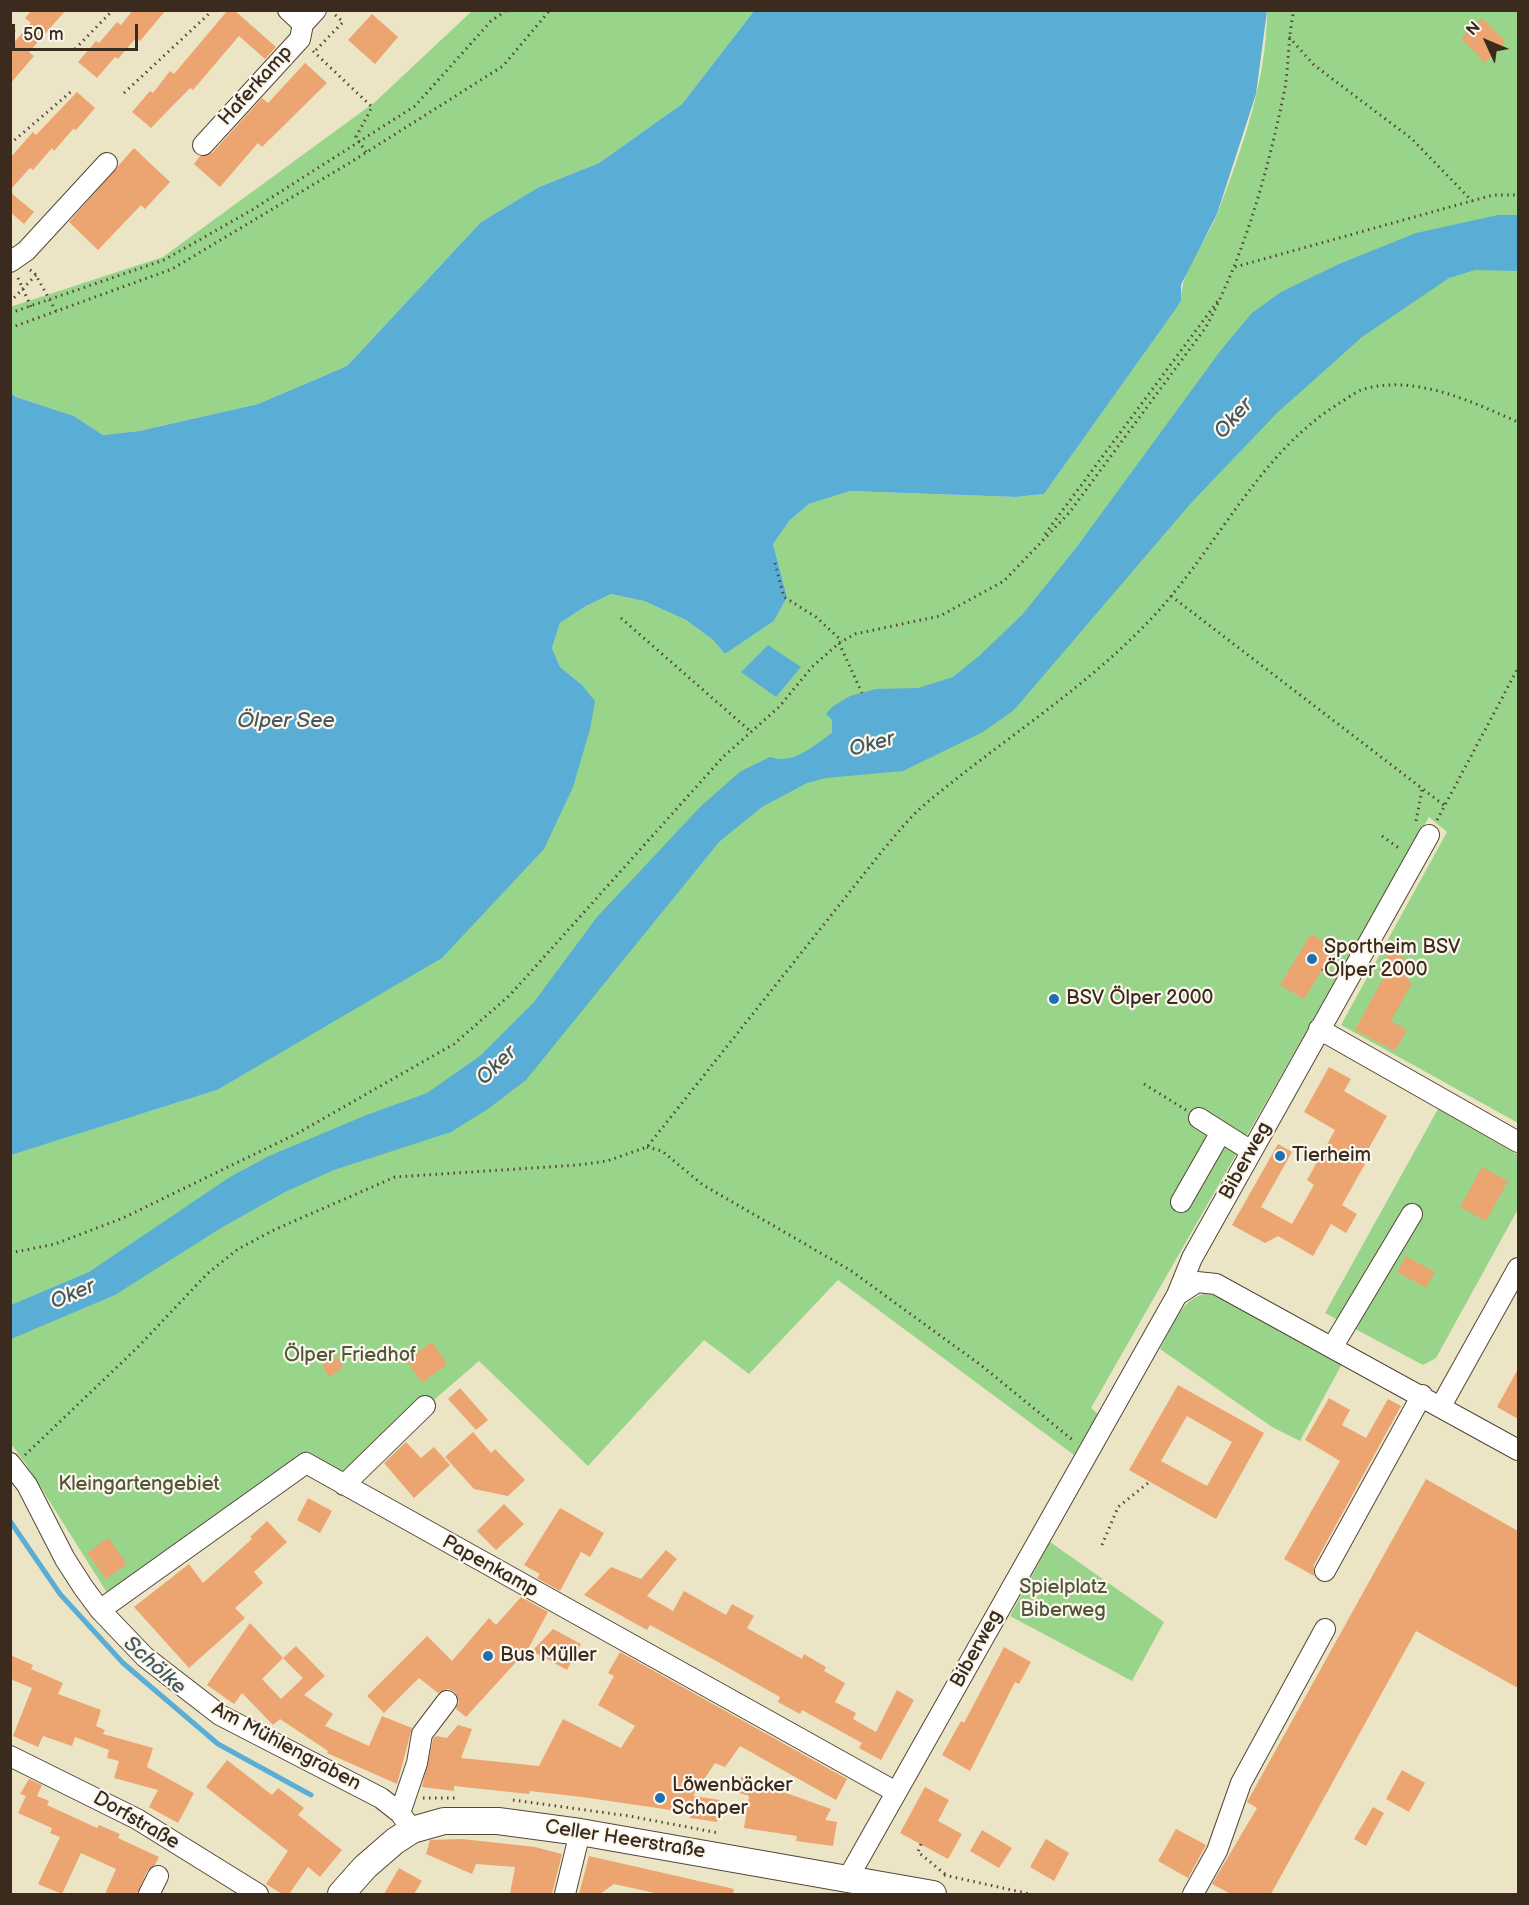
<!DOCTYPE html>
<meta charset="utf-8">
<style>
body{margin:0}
#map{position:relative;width:1529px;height:1905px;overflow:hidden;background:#ece5c5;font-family:"Balsamiq Sans",sans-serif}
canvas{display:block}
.frame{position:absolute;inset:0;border:12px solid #3b2a1e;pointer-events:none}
.north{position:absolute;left:1457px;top:12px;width:60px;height:60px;-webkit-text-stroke:4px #fbf7ec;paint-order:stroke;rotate:314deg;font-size:16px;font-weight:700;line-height:24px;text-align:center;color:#3b2a1e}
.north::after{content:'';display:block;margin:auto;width:21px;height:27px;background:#3b2a1e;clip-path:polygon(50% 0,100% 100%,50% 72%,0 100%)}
.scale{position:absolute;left:12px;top:24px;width:126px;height:27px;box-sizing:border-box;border:3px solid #3b2a1e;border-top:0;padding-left:8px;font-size:18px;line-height:21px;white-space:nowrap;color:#3b2a1e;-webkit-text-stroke:4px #fbf7ec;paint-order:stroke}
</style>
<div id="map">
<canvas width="1529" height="1905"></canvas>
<div class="frame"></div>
<div class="north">N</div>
<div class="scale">50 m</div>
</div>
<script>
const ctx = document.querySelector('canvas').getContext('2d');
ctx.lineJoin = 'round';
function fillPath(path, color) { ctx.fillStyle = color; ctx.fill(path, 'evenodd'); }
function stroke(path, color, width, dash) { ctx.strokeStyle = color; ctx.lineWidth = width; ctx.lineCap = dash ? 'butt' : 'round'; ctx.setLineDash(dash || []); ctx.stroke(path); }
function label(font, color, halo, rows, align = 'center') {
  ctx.font = font + ' "Balsamiq Sans",sans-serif'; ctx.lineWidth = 4.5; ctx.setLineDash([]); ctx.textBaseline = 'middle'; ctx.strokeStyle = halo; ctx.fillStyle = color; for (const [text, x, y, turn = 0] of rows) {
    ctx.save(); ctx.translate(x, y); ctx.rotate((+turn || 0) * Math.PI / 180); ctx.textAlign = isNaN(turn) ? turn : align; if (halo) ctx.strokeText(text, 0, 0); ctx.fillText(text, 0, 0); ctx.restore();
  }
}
fillPath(new Path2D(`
 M472 11H754L682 104 599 163 539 187 481 222 347 366 258 404 139 431 103 435 74 416 16 397 11 393 10 307 163 257 375 102Z
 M1267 11H1518V1123L1341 1025 1447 832 1429 817 1091 1408 1098 1414 1074 1455 838 1280 749 1374 704 1340 588 1466 479 1361 340 1481 306 1462 111 1599 26 1464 11 1444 10 1155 217 1090 581 684 560 667 552 648 560 623 586 606 611 594 644 601 686 620 713 640 725 654 774 621 787 597 773 544 790 520 809 504 850 491 1016 497 1044 494 1181 301C1181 268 1207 242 1218 212 1242 149 1267 79 1267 11Z
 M1438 1109 1518 1155V1209L1436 1358 1423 1365 1325 1313Z
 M1206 1294 1217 1295 1342 1364 1300 1441 1272 1427 1160 1349C1171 1330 1182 1296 1206 1294Z
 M1050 1542 1164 1622 1132 1681 1010 1616Z`), '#98d58a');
fillPath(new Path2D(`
 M754 11H1267L1256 94 1217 214 1181 285V301L1175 310 1044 494 1016 497 850 491 809 504 790 520 773 544 787 597 774 621 725 654 713 640 686 620 644 601 611 594 586 606 560 623 552 648 560 667 581 684 595 701 590 729 573 787 544 849 442 958 217 1090 11 1155V393L16 397 74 416 103 435 139 431 258 404 347 366 481 222 539 187 599 163 682 104Z
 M1498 215H1518V271L1475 270 1449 278 1362 337 1277 413 1191 503 1014 710 983 732 903 771 826 778 807 783 762 807 719 842 526 1080 488 1109 451 1132 334 1170 285 1192 221 1228 115 1295 11 1339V1305L89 1272 230 1177 269 1156 364 1116 427 1093 480 1056 534 1002 597 917 702 805 741 771 770 757C794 765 813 746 832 733V720L826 714 832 707 850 696 876 689 918 688 953 677 979 656 1022 615 1076 548 1221 350 1252 313 1281 292 1339 264 1416 233Z
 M768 645 801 667 776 697 741 672Z`), '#5aaed6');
stroke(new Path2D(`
 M10 1521 60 1594 123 1663 218 1744 311 1795`), '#5aaed6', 5);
fillPath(new Path2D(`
 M32 10H66L29 52 34 56 10 84V47L31 23 25 18Z
 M133 10H166L140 41 136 38 118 59 115 57 97 78 78 62 96 41 99 43 117 22 121 25Z
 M228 10H234L276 47 265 59 239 36 193 90 190 88 151 128 132 112 150 91 153 93 170 71 174 74Z
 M372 14 398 37 375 64 348 40Z
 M1482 18 1506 42 1485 63 1461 38Z
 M305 63 327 83 262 147 258 143 220 187 194 164 200 156 212 153 262 98 268 103Z
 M77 92 95 108 76 130 73 129 54 151 52 148 33 170 30 168 10 190V158L33 132 36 135Z
 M134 148 170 182 145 209 141 205 98 250 69 222Z
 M10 192 34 212 24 224 10 212Z
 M1311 934 1335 949 1304 999 1280 985Z
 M1390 951 1416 964 1407 980 1412 983 1391 1021 1407 1030 1395 1051 1355 1030 1385 975 1379 972Z
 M1329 1067 1351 1079 1344 1091 1387 1116 1361 1162 1365 1164 1342 1205 1357 1214 1346 1233 1331 1224 1313 1256 1278 1236 1265 1243 1232 1225 1278 1144 1292 1152 1261 1207 1292 1224 1314 1185 1307 1180 1335 1130 1304 1112Z
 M1482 1167 1508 1181 1486 1221 1460 1207Z
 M1406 1256 1435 1272 1426 1288 1397 1272Z
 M432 1342 447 1364 422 1383 406 1360Z
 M337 1356 343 1368 329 1377 322 1365Z
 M1518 1369V1419L1497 1407Z
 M1178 1385 1264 1433 1216 1519 1129 1470ZM1187 1416 1232 1442 1207 1486 1161 1461Z
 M460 1388 488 1420 476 1430 448 1399Z
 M1329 1398 1350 1410 1342 1425 1366 1438 1388 1399 1401 1406 1314 1565V1576L1284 1559 1340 1461 1305 1440Z
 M473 1432 491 1453 495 1449 525 1480 508 1496 474 1489 445 1457Z
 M406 1442 421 1458 434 1447 450 1465 414 1498 384 1463Z
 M1426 1479 1518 1531V1688L1416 1631 1271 1894H1231L1212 1884 1257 1808 1247 1802Z
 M308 1498 332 1511 320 1533 297 1520Z
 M504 1504 524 1524 496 1550 477 1531Z
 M560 1508 604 1533 590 1557 581 1552 560 1591 537 1578 540 1574 524 1565Z
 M267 1521 287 1542 254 1572 263 1583 235 1608 245 1618 189 1668 134 1607 189 1564 203 1583 252 1539 250 1537Z
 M108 1538 127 1564 106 1579 87 1553Z
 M666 1550 677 1559 647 1596 673 1611 684 1591 726 1615 732 1604 754 1616 747 1628 802 1659 804 1654 826 1667 824 1671 845 1683 835 1702 856 1713 853 1719 876 1732 897 1690 914 1700 881 1760 859 1748 862 1743 802 1710 800 1714 778 1702 780 1697 718 1662 650 1625 647 1630 584 1595 611 1567 641 1579Z
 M521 1597 548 1612 528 1649 466 1717 456 1709 459 1702 455 1692 448 1689 438 1693 419 1678 384 1713 367 1696 427 1636 452 1661 489 1618 496 1625Z
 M250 1623 283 1658 296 1646 325 1676 304 1695 333 1714 325 1726 369 1746 382 1716 412 1728 397 1784 327 1753 328 1751 280 1719 273 1725 242 1693 234 1704 207 1685ZM283 1658 303 1678 281 1699 262 1679Z
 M553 1629 581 1644 567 1670 532 1651Z
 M1004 1647 1031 1662 1019 1684 1015 1682 970 1771 942 1755 961 1721 964 1723Z
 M620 1652 847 1779 836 1800 740 1746 725 1767 715 1763 693 1796 720 1800 717 1822 690 1818 691 1813 582 1797 530 1791 529 1794 454 1786V1791L422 1787 433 1739 436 1736 447 1738 458 1725 472 1729 461 1758 539 1766 563 1719 621 1748 635 1726 598 1705 614 1676 608 1673Z
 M10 1655 33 1665 31 1669 63 1683 58 1694 101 1710 96 1726 105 1730 103 1734 153 1748 147 1767 194 1793 178 1823 149 1807 158 1790 114 1778 119 1761 107 1758 109 1750 75 1737 72 1746 43 1736 38 1747 13 1736 32 1688 10 1679Z
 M227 1760 272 1795 278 1788 304 1808 298 1815 342 1850 320 1877 308 1867 289 1894H282L266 1884 288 1851 206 1787Z
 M1402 1770 1425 1783 1409 1812 1386 1799Z
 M741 1777 831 1809 825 1820 837 1822 833 1846 796 1841 797 1836 744 1828 749 1796 736 1792Z
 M29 1779 42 1785 37 1796 49 1801 47 1805 97 1828 99 1825 120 1834 118 1838 159 1857 155 1865 147 1871 137 1894H105L116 1869 81 1853 62 1894 38 1884 60 1837 50 1833 52 1828 18 1813 26 1796 20 1794Z
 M925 1787 949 1800 938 1821 962 1834 948 1859 900 1833Z
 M1373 1807 1384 1813 1366 1846 1354 1839Z
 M1176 1829 1206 1845 1188 1878 1158 1861Z
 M982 1830 1012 1848 999 1868 970 1851Z
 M462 1839 535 1847 562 1854 552 1894H510L515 1867 476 1864 472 1874 426 1854 430 1840Z
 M1046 1839 1069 1853 1054 1881 1030 1867Z
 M589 1856 734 1889 733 1894H659L614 1884 600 1894H579Z
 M399 1868 422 1881 414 1894H384Z`), '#eca470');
const minor = new Path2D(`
 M288 10 303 24
 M203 145 300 39 303 24 316 10
 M10 262 26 251 107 163
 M1319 1029 1518 1142
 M1199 1118 1251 1151
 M1181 1202 1221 1132
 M1177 1295 1197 1282 1216 1284 1518 1450
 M1333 1346 1412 1214
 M1441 1406 1518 1268
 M10 1463 27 1485 65 1559 83 1587 100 1610 145 1657 220 1715 381 1798 400 1813 412 1830
 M344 1485 425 1406
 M1325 1571 1422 1395
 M100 1610 306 1463 896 1792
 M10 1756 137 1819 258 1894
 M400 1813 417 1763 422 1734 447 1701
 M848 1878 1177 1295 1192 1258 1429 835
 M149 1894 158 1876
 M565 1894 580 1832
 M1193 1894 1217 1851 1241 1783 1325 1629`);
const major = new Path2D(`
 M341 1894 365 1867 395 1841 412 1830 444 1821H498L580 1832 933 1894`);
stroke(minor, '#564637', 22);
stroke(major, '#564637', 28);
stroke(new Path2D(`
 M10 34 15 30
 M1289 37 1314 65 1412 139 1472 201
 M75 49 113 10
 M316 50 343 22 332 12
 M313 51 372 107 356 137 366 152
 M124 93 213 10
 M10 144 73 90
 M1235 267 1493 195H1518
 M30 270 34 272 57 313
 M18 278 31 307
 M10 302 36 275
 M10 313 164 260 252 210 415 106 491 21 507 10
 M10 328 172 269 351 162 503 66 550 10
 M1045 534 1220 298
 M775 563 784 597 816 617 842 641
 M1171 596 1445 806
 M621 618 750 731
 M839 643 862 693
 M1437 820 1518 668
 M1416 821 1422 790
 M1382 836 1400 849
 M1322 969 1331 975
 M1144 1084 1186 1110
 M647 1147 662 1151 703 1185 850 1270 982 1366 1075 1442
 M10 1253 55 1244 123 1218 298 1133 454 1044 510 995 723 757 779 707 812 667 839 643 855 634 940 616 1004 581 1069 513 1206 327C1246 251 1268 171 1285 88 1289 62 1288 36 1294 10
 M25 1455 137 1348 207 1274 238 1249 276 1229 395 1177 578 1165 607 1161 647 1147 883 850C896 835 908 819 923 806 1004 737 1104 678 1172 595 1225 531 1266 449 1338 404 1345 400 1354 393 1361 390 1414 373 1472 402 1518 422
 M1102 1545 1118 1507 1148 1483
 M423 1798H455
 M513 1800 629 1816 719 1833
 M921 1844 918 1852 945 1874
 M944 1875 1030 1894`), '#564637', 3, [1.5, 4.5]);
stroke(minor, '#fff', 20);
stroke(major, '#fff', 26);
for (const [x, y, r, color] of [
 [1312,959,6,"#1f6fb2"],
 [1054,999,6,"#1f6fb2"],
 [1280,1156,6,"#1f6fb2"],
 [488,1656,6,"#1f6fb2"],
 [660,1798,6,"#1f6fb2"]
]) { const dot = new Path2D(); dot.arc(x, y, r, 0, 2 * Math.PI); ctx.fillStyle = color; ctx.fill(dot); stroke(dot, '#fbf7ec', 2); }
label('20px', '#3b2a1e', '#fbf7ec', [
 ["Haferkamp",256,86,-48],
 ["Biberweg",1246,1161,-61],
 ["Papenkamp",490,1567,29],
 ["Biberweg",977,1649,-61],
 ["Am Mühlengraben",286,1747,28],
 ["Dorfstraße",136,1821,30],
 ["Celler Heerstraße",625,1840,9]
]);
label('20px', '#3b2a1e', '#fbf7ec', [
 ["Sportheim BSV",1324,948],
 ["Ölper 2000",1324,971],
 ["BSV Ölper 2000",1066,999],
 ["Tierheim",1292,1156],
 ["Bus Müller",500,1656],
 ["Löwenbäcker",672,1786],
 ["Schaper",672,1809]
], 'left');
label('20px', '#525539', '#fbf7ec', [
 ["Ölper Friedhof",350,1356],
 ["Kleingartengebiet",139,1485],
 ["Spielplatz",1063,1588],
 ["Biberweg",1063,1611]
]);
label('italic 21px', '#46585e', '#fbf7ec', [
 ["Oker",1234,419,-48],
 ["Ölper See",286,722],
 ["Oker",872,745,-15],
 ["Oker",497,1066,-44],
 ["Oker",73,1295,-23],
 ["Schölke",154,1666,42]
]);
</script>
